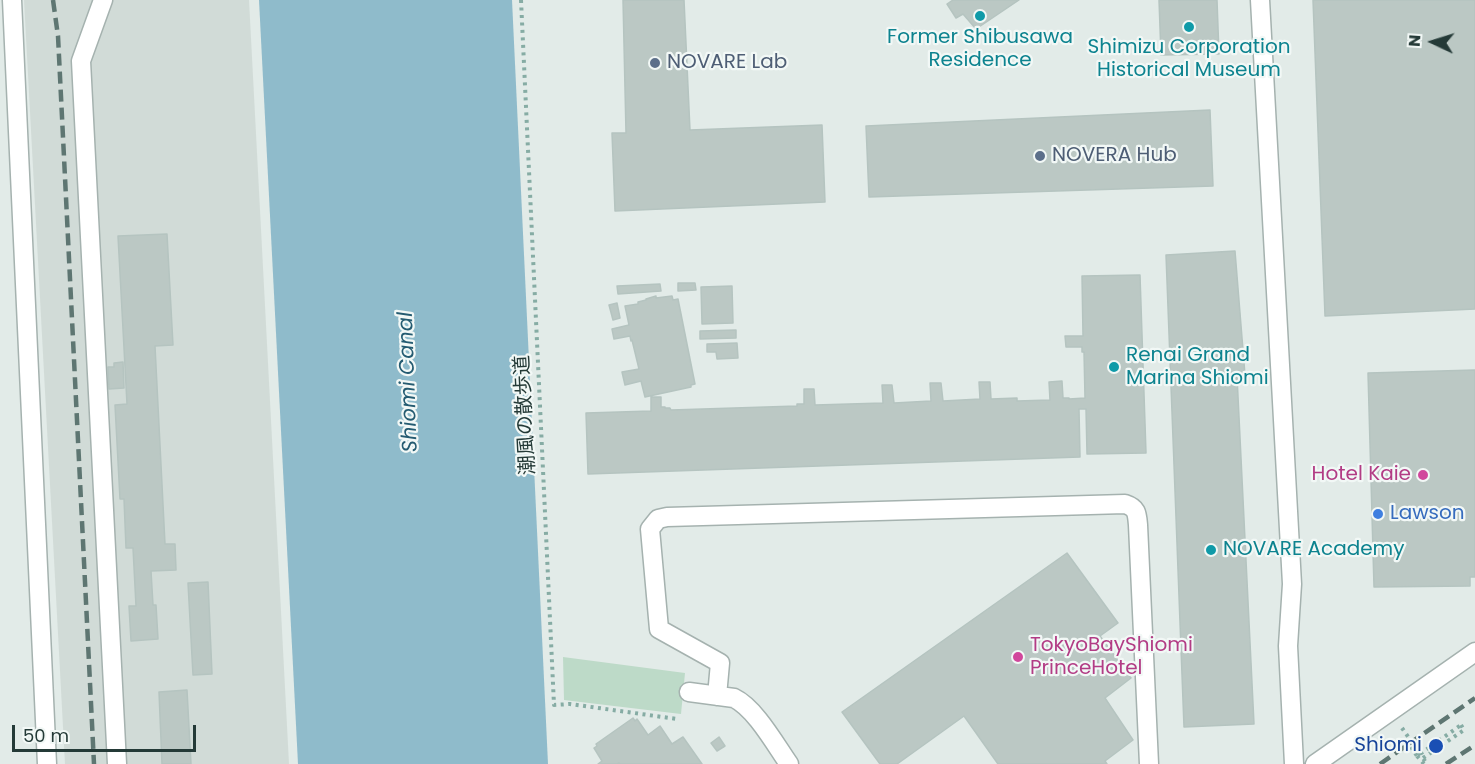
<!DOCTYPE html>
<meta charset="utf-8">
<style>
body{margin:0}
#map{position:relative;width:1475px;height:764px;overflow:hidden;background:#e2ebe8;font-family:Poppins,sans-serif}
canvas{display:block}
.north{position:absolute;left:1403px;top:12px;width:60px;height:60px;-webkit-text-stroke:4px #f2f8f6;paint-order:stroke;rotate:274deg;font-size:16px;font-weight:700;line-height:24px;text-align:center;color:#243a37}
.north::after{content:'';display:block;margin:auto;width:21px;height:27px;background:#243a37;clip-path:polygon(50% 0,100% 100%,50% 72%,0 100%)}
.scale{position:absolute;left:12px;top:725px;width:184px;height:27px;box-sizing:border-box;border:3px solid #243a37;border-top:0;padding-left:8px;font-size:18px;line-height:21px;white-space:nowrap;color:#243a37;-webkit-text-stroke:4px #f2f8f6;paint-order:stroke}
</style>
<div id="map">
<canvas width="1475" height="764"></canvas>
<div class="north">N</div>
<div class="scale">50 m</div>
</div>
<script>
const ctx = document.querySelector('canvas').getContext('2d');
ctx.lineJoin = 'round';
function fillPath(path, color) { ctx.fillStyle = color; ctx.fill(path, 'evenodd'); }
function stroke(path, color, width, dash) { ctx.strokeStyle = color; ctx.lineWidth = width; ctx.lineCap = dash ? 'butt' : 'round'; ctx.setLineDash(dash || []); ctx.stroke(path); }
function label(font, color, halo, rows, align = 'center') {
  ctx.font = font + ' Poppins,"Noto Sans JP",sans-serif'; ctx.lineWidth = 4.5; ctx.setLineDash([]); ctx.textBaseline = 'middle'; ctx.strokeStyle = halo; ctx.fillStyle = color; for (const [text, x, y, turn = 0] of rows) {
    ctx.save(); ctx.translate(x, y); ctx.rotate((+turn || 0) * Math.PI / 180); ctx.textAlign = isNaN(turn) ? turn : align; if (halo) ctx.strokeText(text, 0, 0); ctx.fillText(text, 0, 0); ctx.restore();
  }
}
fillPath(new Path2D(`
 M24 0H249L289 764H65Z`), '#d1dbd7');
fillPath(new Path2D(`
 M563 657 685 673 681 714 564 700Z`), '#bddac8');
fillPath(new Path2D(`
 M259 0H512L548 764H298Z`), '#8fbbcb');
const building = new Path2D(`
 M623 0H684L690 130 822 125 825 202 615 211 612 133H626Z
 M953 0H1019L976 29 963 14 956 18 947 4Z
 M1159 0H1217L1219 54 1161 55Z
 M1313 0H1475V309L1325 316Z
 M1210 110 1213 186 869 197 866 126Z
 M167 234 173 345 155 346 165 544H175L176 570 151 571 153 605H156L158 639 131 641 129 606H136L133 548H126L124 499H120L115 405 127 404 118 236Z
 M1235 251 1245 375 1237 376 1254 724 1184 727 1166 255Z
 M1140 275 1146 453 1087 454 1086 409H1079L1080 457 588 474 586 413 651 411V397H661V407H665V408H670L671 410 797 406V404H804V389H814L815 405 883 403 882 385H892L894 403 931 401 930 383H941L943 401 980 399 979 382H990L991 399 1017 398V401L1050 400 1049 382 1062 381 1063 398H1069V399L1085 398 1084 352H1082V347H1066L1065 336H1083L1082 276Z
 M678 283H695L696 290 678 291Z
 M660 284 661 291 618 294 617 286Z
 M732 286 733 323 702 324 701 287Z
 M656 296V298L672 296 673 300 678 299 695 384 691 385V387L645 397 641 381 625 385 622 372 639 369 632 340 631 341 630 336 614 339 612 329 629 325 625 306 638 304V302L646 300V299Z
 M617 303 620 318 613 320 609 305Z
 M736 330V338L700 339V331Z
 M737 343 738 358 717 359 716 352H707V344Z
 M123 362 124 388 109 389 108 367H114V363Z
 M1475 370V577H1470V586L1374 587 1368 373Z
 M1067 553 1118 623 1100 636 1131 678 1105 698 1133 740 1105 761 1107 764H998L964 716 897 764H880L842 712Z
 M208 582 212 674 193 675 188 583Z
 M187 690 191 764H162L159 692Z
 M633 718 635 721 637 719 648 735 660 726 672 744 683 737 702 764H620L619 763 617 764H598L602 761 594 748 597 746 596 744Z
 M719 737 725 746 717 751 711 743Z`);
fillPath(building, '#bbc8c4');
stroke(building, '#b5c4c0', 1.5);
const minor = new Path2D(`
 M12 0 47 764
 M103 0 81 61 117 764
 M1260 0 1292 584 1288 646 1294 764
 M689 692 734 698C755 708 775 744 789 764
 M717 696 720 663 659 629 650 529 658 519 667 517 1125 504C1137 508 1137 513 1138 525L1149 764
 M1315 764 1475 652`);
stroke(minor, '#a5b2af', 21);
stroke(new Path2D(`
 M521 0 554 705 570 704 677 719
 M1402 728 1427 764
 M1417 756 1424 764
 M1423 758 1464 730 1461 725`), '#86aca4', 4, [3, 4.5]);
stroke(minor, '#fff', 18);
stroke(new Path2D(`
 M53 0 58 36 94 764
 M1380 764 1475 698
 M1446 764 1475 745`), '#5e7672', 4.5, [12, 6]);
stroke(new Path2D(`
 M1411 747 1417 756 1461 725`), '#86aca4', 4, [3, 4.5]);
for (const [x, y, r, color] of [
 [980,16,6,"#0f9aa8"],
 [1189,27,6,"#0f9aa8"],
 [655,63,6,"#5c6f8a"],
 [1040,156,6,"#5c6f8a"],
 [1114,367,6,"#0f9aa8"],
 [1423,475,6,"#d1479c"],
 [1378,514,6,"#3f7fe0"],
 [1211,550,6,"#0f9aa8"],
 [1018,657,6,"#d1479c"],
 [1436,746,8,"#1a4fb4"]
]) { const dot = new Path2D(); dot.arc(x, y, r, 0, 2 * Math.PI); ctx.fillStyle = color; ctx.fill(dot); stroke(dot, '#f2f8f6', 2); }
label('20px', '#0d838f', '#f2f8f6', [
 ["Former Shibusawa",980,38],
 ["Residence",980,61],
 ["Shimizu Corporation",1189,48],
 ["Historical Museum",1189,71],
 ["Renai Grand",1126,356,"left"],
 ["Marina Shiomi",1126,379,"left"],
 ["NOVARE Academy",1223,550,"left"]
]);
label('20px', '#4e5e75', '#f2f8f6', [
 ["NOVARE Lab",667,63],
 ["NOVERA Hub",1052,156]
], 'left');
label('20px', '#243a37', '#f2f8f6', [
 ["潮風の散歩道",526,415,-93]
]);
label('20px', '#b23c85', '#f2f8f6', [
 ["Hotel Kaie",1411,475],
 ["TokyoBayShiomi",1030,646,"left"],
 ["PrinceHotel",1030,669,"left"]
], 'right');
label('20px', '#366cbe', '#f2f8f6', [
 ["Lawson",1390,514]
], 'left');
label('20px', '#164399', '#f2f8f6', [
 ["Shiomi",1422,746]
], 'right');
label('italic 21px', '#245b71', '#f2f8f6', [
 ["Shiomi Canal",409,382,-92]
]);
</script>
